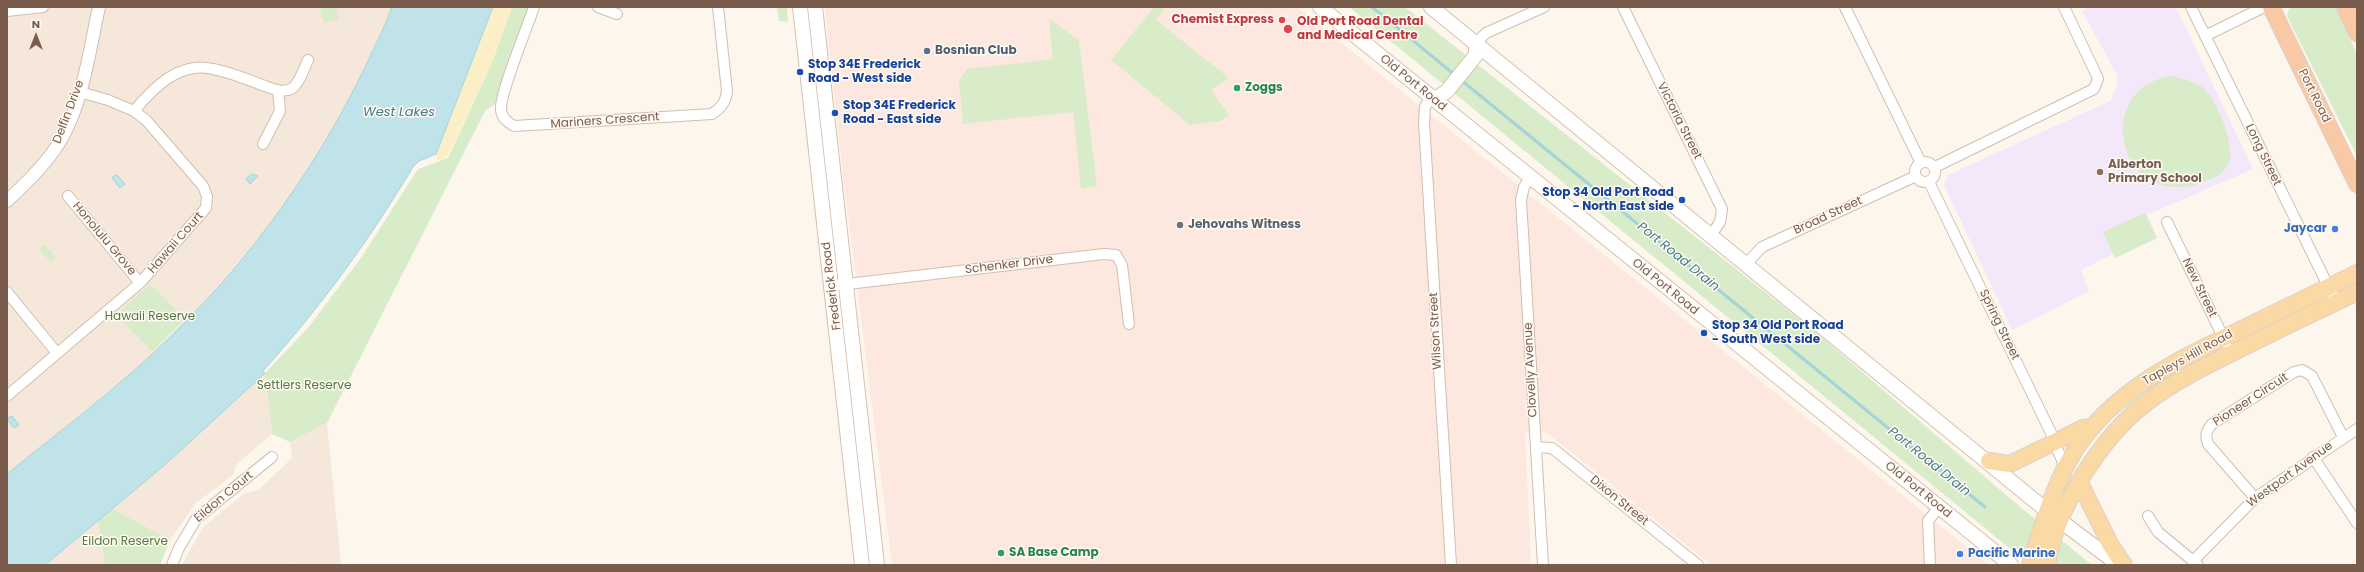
<!DOCTYPE html>
<style>
body{margin:0}
#map{position:relative;width:2364px;height:572px;overflow:hidden;background:#fdf6ec;font-family:Poppins,sans-serif}
canvas{display:block}
.frame{position:absolute;inset:0;border:8px solid #7a5c4d;pointer-events:none}
.north{position:absolute;left:16px;top:16px;width:40px;height:40px;-webkit-text-stroke:3px #fffaf3;paint-order:stroke;rotate:0deg;font-size:11px;font-weight:700;line-height:16px;text-align:center;color:#7a5c4d}
.north::after{content:'';display:block;margin:auto;width:14px;height:18px;background:#7a5c4d;clip-path:polygon(50% 0,100% 100%,50% 72%,0 100%)}
</style>
<div id="map">
<canvas width="2364" height="572"></canvas>
<div class="frame"></div>
<div class="north">N</div>
</div>
<script>
const ctx = document.querySelector('canvas').getContext('2d');
ctx.lineJoin = 'round';
function fillPath(path, color) { ctx.fillStyle = color; ctx.fill(path, 'evenodd'); }
function stroke(path, color, width, dash) { ctx.strokeStyle = color; ctx.lineWidth = width; ctx.lineCap = dash ? 'butt' : 'round'; ctx.setLineDash(dash || []); ctx.stroke(path); }
function label(font, color, halo, rows, align = 'center') {
  ctx.font = font + ' Poppins,sans-serif'; ctx.lineWidth = 3; ctx.setLineDash([]); ctx.textBaseline = 'middle'; ctx.strokeStyle = halo; ctx.fillStyle = color; for (const [text, x, y, turn = 0] of rows) {
    ctx.save(); ctx.translate(x, y); ctx.rotate((+turn || 0) * Math.PI / 180); ctx.textAlign = isNaN(turn) ? turn : align; if (halo) ctx.strokeText(text, 0, 0); ctx.fillText(text, 0, 0); ctx.restore();
  }
}
fillPath(new Path2D(`
 M7 7H392L355 88 327 142 279 214 195 312 138 367 7 474Z
 M265 373 272 434 237 464 232 476 196 503 170 540 112 508 167 463Z
 M327 423 341 565H294L291 563 285 565H182L203 527 245 493 258 490 292 458 290 442Z
 M98 520 105 565H45L73 542Z`), '#f5e8da');
fillPath(new Path2D(`
 M825 7H1297L1989 565H1711L1547 433 1525 432 1531 565H892L842 168Z`), '#fde8e0');
fillPath(new Path2D(`
 M2090 7H2176L2253 169 2147 215 2157 238 2115 258 2113 254 2081 270 2089 291 2012 330 1944 185 1948 175 2110 101 2118 84 2117 75 2082 11Z`), '#f3e8fa');
fillPath(new Path2D(`
 M320 7H336L339 19 324 23Z
 M512 7H530L495 104 485 111 327 423 290 442 272 434 265 373 307 329 361 258 418 169 448 158 491 65Z
 M777 7H787L788 22 779 21Z
 M1154 7H1165L1156 20 1229 78 1211 90 1229 115 1220 121 1190 125 1111 60Z
 M1349 7H1405L1813 330 2019 506 2092 565H2030Z
 M2293 7H2336L2357 54V156L2287 16 2289 9Z
 M1049 18 1079 41 1097 186 1081 188 1073 112 963 124 959 81 967 69 1053 59Z
 M2172 76C2183 79 2194 81 2203 88 2216 97 2236 147 2229 163 2224 172 2219 176 2209 180 2119 219 2088 87 2172 76Z
 M2145 213 2157 238 2115 258 2103 232Z
 M44 245 56 257 51 262 39 250Z
 M150 284 185 319 152 351 116 315Z
 M112 508 170 540 160 565H105L98 520Z`), '#d8ecc9');
fillPath(new Path2D(`
 M493 7H512L491 65 448 155 444 159 437 160 436 154Z`), '#fcefc7');
const water = new Path2D(`
 M392 7H493L436 154 419 161 413 167C368 242 322 305 263 371L265 373 167 463 45 565H7V474C51 438 96 404 138 367 234 281 312 179 367 63 375 45 385 26 392 7Z
 M252 174 258 176 250 184 246 179Z
 M117 175 125 184 120 188 112 178Z
 M12 416 19 425 14 428 7 419Z`);
fillPath(water, '#bfe3e8');
stroke(water, '#a5d3da', 1);
stroke(new Path2D(`
 M1372 7 1455 75
 M1461 80 1985 507
 M2055 565H2056`), '#a5d3da', 3);
const minor = new Path2D(`
 M534 7C528 26 499 95 501 110 502 118 507 122 514 126L712 114C721 108 726 102 727 91L718 7
 M598 7 617 14
 M1623 7 1722 209 1720 222 1711 235
 M1845 7 1921 163
 M2191 7 2336 302
 M7 11 43 7
 M2205 36 2264 7
 M1476 43 1486 33 1544 7
 M1430 98 1425 107 1424 122 1451 565
 M134 111C153 88 179 61 213 69 230 72 248 80 265 86 272 89 283 93 291 89 299 85 304 68 308 60
 M263 144 280 111 278 90
 M1915 172a10 10 0 1 1 20 0a10 10 0 1 1-20 0Z
 M1935 167 2094 89 2098 79 2096 74 2064 7
 M1530 177 1524 187 1521 200 1543 565
 M1929 182 2051 433C2053 447 2064 456 2064 470
 M68 196 140 283
 M2167 222 2226 343
 M1746 264 1762 247 1916 176
 M839 285 1104 254 1116 255 1122 265 1129 324
 M7 292 57 353
 M7 396 140 283 206 208 207 196 203 186 146 120 134 111 108 100 80 92
 M1536 447 1552 448 1557 452 1698 565
 M2313 457 2357 523
 M2255 498 2208 444C2205 435 2206 431 2212 424L2294 372 2302 370 2312 376 2343 437
 M2148 516 2158 532 2198 565
 M2193 561 2255 498 2357 429
 M172 565 179 548 196 519 272 457
 M1930 565 1928 521 1939 507`);
const tertiary = new Path2D(`
 M7 201C24 185 41 169 55 149 82 111 89 52 99 7`);
const secondary = new Path2D(`
 M800 7 862 565
 M815 7 877 565
 M1320 7 2011 565
 M1431 7 2046 510 2119 565
 M1430 98 1440 96 1447 91 1476 55V43`);
const primary = new Path2D(`
 M1989 461 2009 464 2016 461 2083 428 2093 427
 M2079 481 2110 544 2124 565
 M2030 565C2043 525 2053 486 2075 450 2115 388 2184 357 2248 326 2284 308 2321 291 2357 273
 M2047 565C2056 509 2100 438 2146 403 2177 379 2214 362 2248 345 2284 327 2321 309 2357 292`);
const trunk = new Path2D(`
 M2271 7 2357 184
 M2345 7 2357 33`);
stroke(minor, '#d1beb0', 12);
stroke(tertiary, '#d1beb0', 14);
stroke(secondary, '#d6c0b0', 16);
stroke(primary, '#dad1cd', 18);
stroke(trunk, '#dad1cd', 18);
stroke(minor, '#fff', 10);
stroke(tertiary, '#fff', 12);
stroke(secondary, '#fff', 14);
stroke(primary, '#fbd9a5', 16);
stroke(trunk, '#f9c8a4', 16);
for (const [x, y, r, color] of [
 [1282,20,4,"#e0444e"],
 [1288,29,5,"#e0444e"],
 [927,51,4,"#5c6f8a"],
 [800,72,4,"#1a4fb4"],
 [1237,88,4,"#2e9e5b"],
 [835,113,4,"#1a4fb4"],
 [2100,172,4,"#8d6e63"],
 [1682,200,4,"#1a4fb4"],
 [1180,225,4,"#6b7280"],
 [2335,229,4,"#3f7fe0"],
 [1704,333,4,"#1a4fb4"],
 [1001,553,4,"#2e9e5b"],
 [1960,554,4,"#3f7fe0"]
]) { const dot = new Path2D(); dot.arc(x, y, r, 0, 2 * Math.PI); ctx.fillStyle = color; ctx.fill(dot); stroke(dot, '#fffaf3', 1.5); }
label('bold 12px', '#be3a42', '#fffaf3', [
 ["Chemist Express",1274,20],
 ["Old Port Road Dental",1297,22,"left"],
 ["and Medical Centre",1297,36,"left"]
], 'right');
label('bold 12px', '#4e5e75', '#fffaf3', [
 ["Bosnian Club",935,51]
], 'left');
label('bold 12px', '#164399', '#fffaf3', [
 ["Stop 34E Frederick",808,65],
 ["Road - West side",808,79],
 ["Stop 34E Frederick",843,106],
 ["Road - East side",843,120],
 ["Stop 34 Old Port Road",1674,193,"right"],
 ["- North East side",1674,207,"right"],
 ["Stop 34 Old Port Road",1712,326],
 ["- South West side",1712,340]
], 'left');
label('12px', '#7a5c4d', '#fffaf3', [
 ["Old Port Road",1413,83,39],
 ["Port Road",2314,96,64],
 ["Delfin Drive",69,112,-69],
 ["Mariners Crescent",605,121,-4],
 ["Victoria Street",1679,121,63],
 ["Long Street",2263,155,64],
 ["Broad Street",1828,216,-25],
 ["Honolulu Grove",104,239,50],
 ["Hawaii Court",176,243,-49],
 ["Schenker Drive",1009,265,-7],
 ["Frederick Road",832,286,-97],
 ["Old Port Road",1665,287,39],
 ["New Street",2199,288,64],
 ["Spring Street",1999,325,64],
 ["Wilson Street",1436,331,-93],
 ["Tapleys Hill Road",2188,358,-29],
 ["Clovelly Avenue",1531,370,-93],
 ["Pioneer Circuit",2251,400,-33],
 ["Westport Avenue",2290,475,-36],
 ["Old Port Road",1918,490,39],
 ["Eildon Court",224,497,-40],
 ["Dixon Street",1619,501,39]
]);
label('bold 12px', '#27864d', '#fffaf3', [
 ["Zoggs",1245,88],
 ["SA Base Camp",1009,553]
], 'left');
label('bold 12px', '#785e54', '#fffaf3', [
 ["Alberton",2108,165],
 ["Primary School",2108,179]
], 'left');
label('bold 12px', '#5b616d', '#fffaf3', [
 ["Jehovahs Witness",1188,225]
], 'left');
label('bold 12px', '#366cbe', '#fffaf3', [
 ["Jaycar",2327,229],
 ["Pacific Marine",1968,554,"left"]
], 'right');
label('12px', '#537a41', '#fffaf3', [
 ["Hawaii Reserve",150,317],
 ["Settlers Reserve",304,386],
 ["Eildon Reserve",125,542]
]);
label('italic 13px', '#437c86', '#fffaf3', [
 ["West Lakes",399,113],
 ["Port Road Drain",1678,257,39],
 ["Port Road Drain",1929,462,39]
]);
</script>
